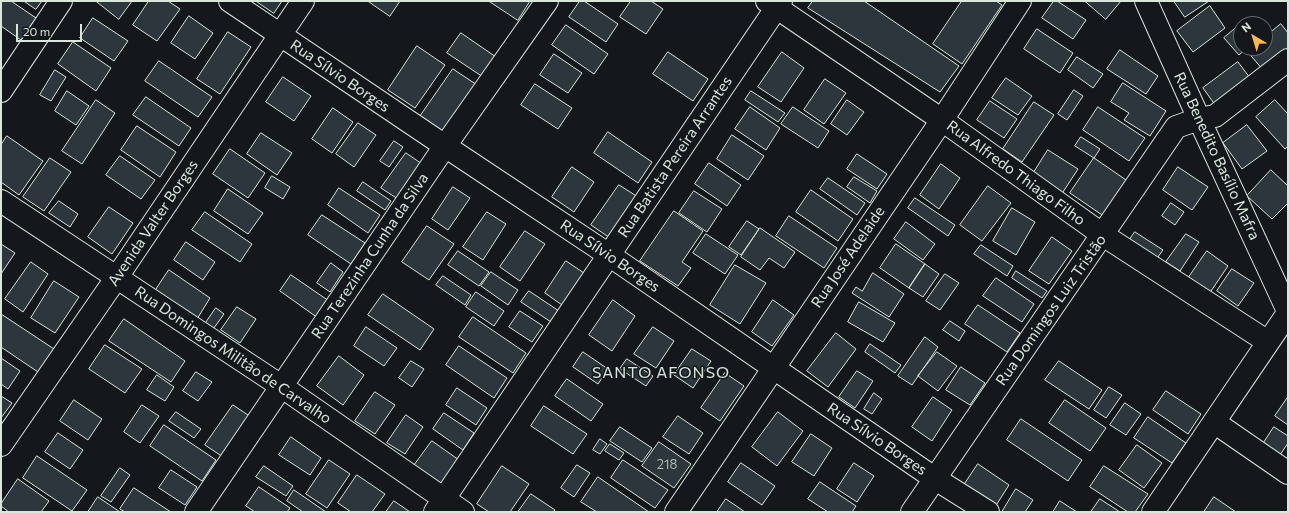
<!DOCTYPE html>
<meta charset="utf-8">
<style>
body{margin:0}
#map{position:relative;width:1289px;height:513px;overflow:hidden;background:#14181c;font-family:Commissioner,sans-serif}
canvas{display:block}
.frame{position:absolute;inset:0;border:2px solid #d8e6dc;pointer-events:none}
.north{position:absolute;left:1233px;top:16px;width:40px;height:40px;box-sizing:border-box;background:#14181c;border:1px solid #626a69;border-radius:50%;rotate:322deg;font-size:11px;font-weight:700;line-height:16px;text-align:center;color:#d8e6dc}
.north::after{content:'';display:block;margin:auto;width:14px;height:18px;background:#ffb74d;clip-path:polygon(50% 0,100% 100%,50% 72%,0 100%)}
.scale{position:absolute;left:16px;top:24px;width:66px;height:18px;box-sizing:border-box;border:2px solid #d8e6dc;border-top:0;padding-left:5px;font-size:12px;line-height:14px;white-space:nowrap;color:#d8e6dc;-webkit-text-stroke:3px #14181c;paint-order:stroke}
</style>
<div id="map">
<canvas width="1289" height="513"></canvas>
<div class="frame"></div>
<div class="north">N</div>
<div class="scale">20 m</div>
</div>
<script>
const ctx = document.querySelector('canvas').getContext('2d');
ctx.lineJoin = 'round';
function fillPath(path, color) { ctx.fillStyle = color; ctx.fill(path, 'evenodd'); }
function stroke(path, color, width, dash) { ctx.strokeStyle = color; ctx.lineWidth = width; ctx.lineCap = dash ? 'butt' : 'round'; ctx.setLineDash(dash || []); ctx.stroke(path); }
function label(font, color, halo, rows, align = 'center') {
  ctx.font = font + ' Commissioner,sans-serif'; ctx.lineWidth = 3; ctx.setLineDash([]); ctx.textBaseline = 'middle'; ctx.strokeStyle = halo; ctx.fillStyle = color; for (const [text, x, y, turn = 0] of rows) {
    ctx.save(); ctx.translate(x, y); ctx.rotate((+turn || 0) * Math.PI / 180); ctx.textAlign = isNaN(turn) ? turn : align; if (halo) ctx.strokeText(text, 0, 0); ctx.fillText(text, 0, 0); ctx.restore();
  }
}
const building = new Path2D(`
 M1 1H11L36 18 21 40 1 26Z
 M24 1H42L36 9Z
 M96 1H132L119 19Z
 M149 1H168L180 9 157 41 133 25Z
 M256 1H282L274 13Z
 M368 1H400L390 16Z
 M489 1H530L518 20Z
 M580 1H584L618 24 606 42 569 17Z
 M631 1H651L663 9 646 34 620 17Z
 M813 1H864L959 66 940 92 808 8Z
 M962 1H996L1002 5 962 64 933 44Z
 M1054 1H1057L1086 20 1073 39 1042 18Z
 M1085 1H1121L1106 19Z
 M1174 1H1209L1185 17Z
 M1210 6 1225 28 1193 52 1177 31Z
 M189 16 213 33 195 59 171 43Z
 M93 18 128 41 114 61 80 38Z
 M1281 24 1288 33V51L1263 70 1247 51 1251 48H1265V37Z
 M566 25 608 54 594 74 552 45Z
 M1237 27 1241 32V48H1247L1239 55 1224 38Z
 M1037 29 1073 53 1060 73 1024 49Z
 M228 32 251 47 220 94 197 79Z
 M461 33 496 57 483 77 447 53Z
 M73 42 111 68 96 91 58 64Z
 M417 46 445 65 415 108 388 90Z
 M1120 50 1158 76 1146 94 1107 69Z
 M668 52 708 79 693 101 653 74Z
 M782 52 804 68 781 102 758 87Z
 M554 54 582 73 568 93 540 75Z
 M1077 57 1103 74 1093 88 1068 70Z
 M159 61 212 97 198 117 145 81Z
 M1238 62 1253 82 1218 109 1203 88Z
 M453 69 477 85 443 135 419 118Z
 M55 70 66 77 51 101 40 95Z
 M283 77 311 96 294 121 266 102Z
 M1006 78 1032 96 1018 115 992 98Z
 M825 79 846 93 824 124 804 110Z
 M1123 83 1166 111 1150 136 1124 120 1129 113 1111 102Z
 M535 84 572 108 558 129 521 105Z
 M1074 90 1083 96 1067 120 1058 114Z
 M67 91 89 106 76 125 55 111Z
 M751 91 785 113 778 122 745 100Z
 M146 97 191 128 179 146 133 115Z
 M96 100 115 113 82 164 62 151Z
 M847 100 864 112 847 135 831 124Z
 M1275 100 1288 114V146L1285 149 1256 117Z
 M990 101 1017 119 1004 138 977 120Z
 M1034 102 1054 115 1022 162 1003 149Z
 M750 107 780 128 766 150 735 129Z
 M793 107 829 131 818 148 781 124Z
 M1098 107 1145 138 1129 161 1083 130Z
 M333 108 353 122 332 153 312 139Z
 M358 123 376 135 354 167 336 154Z
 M1247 125 1267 151 1242 169 1223 143Z
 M137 126 176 152 160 177 121 150Z
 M608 132 652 162 638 183 594 153Z
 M261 133 292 153 277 175 247 154Z
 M732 135 764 156 748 180 717 159Z
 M7 136 43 161 19 195 1 182V145Z
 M1081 137 1100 149 1094 158 1075 146Z
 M394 141 403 147 389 167 380 161Z
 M230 149 265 173 248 198 213 174Z
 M1048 150 1078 169 1061 195 1031 177Z
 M406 153 428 168 404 203 381 188Z
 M857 154 887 174 877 189 847 169Z
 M120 156 155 180 141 199 106 175Z
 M50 158 71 172 44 211 23 197Z
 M1094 158 1129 182 1105 217 1070 193Z
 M709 163 741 185 727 206 695 184Z
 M941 164 960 178 939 209 920 195Z
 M572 167 594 182 574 212 552 197Z
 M1178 167 1208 187 1192 210 1163 190Z
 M1271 170 1288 186V203L1272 219 1247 196Z
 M272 176 290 187 283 199 265 188Z
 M854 177 877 191 870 203 847 187Z
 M828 178 865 203 857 215 820 189Z
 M363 182 391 201 385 210 357 191Z
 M619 185 638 197 610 238 591 225Z
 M988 186 1011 203 982 241 960 225Z
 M453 187 470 198 448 230 432 219Z
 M339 188 380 215 368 233 328 205Z
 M228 189 263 213 248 234 214 211Z
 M811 190 853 219 838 241 796 212Z
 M694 191 722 209 707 232 679 213Z
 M915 198 955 225 948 236 908 208Z
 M59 201 78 214 70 227 49 213Z
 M1171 203 1184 212 1175 225 1162 216Z
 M109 207 133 223 112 254 88 237Z
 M1012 208 1035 222 1016 255 993 241Z
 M674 211 703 231 682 262 691 268 678 286 640 261Z
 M205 212 252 244 240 262 192 230Z
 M487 212 506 224 483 260 463 247Z
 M322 215 365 243 351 264 308 235Z
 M789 216 837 248 824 268 776 236Z
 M747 221 759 229 741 255 729 247Z
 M906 222 935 244 923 260 894 239Z
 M427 226 454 244 429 280 402 262Z
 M760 228 795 252 784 268 769 258 760 270 741 257Z
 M525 231 545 244 520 281 500 267Z
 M1135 232 1163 250 1155 261 1128 242Z
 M706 234 738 255 725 274 693 253Z
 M1186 234 1199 242 1180 271 1166 262Z
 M1052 237 1072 251 1049 284 1029 271Z
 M186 242 215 262 203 280 174 260Z
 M1 244 15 253 1 274Z
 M896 244 925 264 909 288 880 268Z
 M981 245 1013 266 1007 276 974 254Z
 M458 251 489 272 479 286 448 265Z
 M1207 251 1228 266 1209 294 1187 280Z
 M566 261 584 273 562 305 545 293Z
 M31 262 48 274 23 312 5 299Z
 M331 263 343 272 330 292 317 283Z
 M925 264 939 274 923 297 909 288Z
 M735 265 766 283 740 324 710 305Z
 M1232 269 1254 283 1238 306 1217 291Z
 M169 270 210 298 197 319 155 291Z
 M1016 271 1047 291 1042 298 1012 278Z
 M491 272 518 290 508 305 481 286Z
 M873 273 904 294 889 317 852 293 856 287 862 291Z
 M945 274 959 283 940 310 926 301Z
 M291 275 329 301 318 318 280 291Z
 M443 276 471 295 465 305 436 285Z
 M996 278 1034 304 1022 322 983 296Z
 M54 281 79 297 55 333 31 318Z
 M529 291 559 311 551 322 521 302Z
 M476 292 504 311 494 326 466 307Z
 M383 294 434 329 420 350 368 315Z
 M613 300 635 316 612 351 589 335Z
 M773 300 794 315 772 346 752 332Z
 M859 302 895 323 883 342 848 322Z
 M978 305 1020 333 1007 352 965 324Z
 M237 307 256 319 240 343 221 330Z
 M216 308 224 314 211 332 203 327Z
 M520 311 543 326 532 342 509 327Z
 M1 314 54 349 38 372 1 347Z
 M473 317 526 353 513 373 459 337Z
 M124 319 185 361 171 382 109 341Z
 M950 321 965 331 959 341 943 330Z
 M366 327 397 348 384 366 354 346Z
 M653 327 674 341 656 368 634 354Z
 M836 333 856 349 828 387 807 371Z
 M925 337 938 347 912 385 898 376Z
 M870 344 901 365 895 373 865 352Z
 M105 345 142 369 125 393 89 369Z
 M459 346 507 378 494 398 446 365Z
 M692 349 711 361 693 388 674 375Z
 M583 352 608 369 598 384 573 367Z
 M937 352 957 366 938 391 918 376Z
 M339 356 364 375 343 405 317 386Z
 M1 358 20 371 8 389 1 384Z
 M627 359 653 376 646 386 620 369Z
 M411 361 424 369 412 387 399 378Z
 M1059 361 1102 390 1089 409 1045 380Z
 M961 367 985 383 970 405 946 390Z
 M857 371 873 381 855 408 839 397Z
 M196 372 212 382 198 401 183 391Z
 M725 373 744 386 720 421 701 408Z
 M157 375 174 387 165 401 147 390Z
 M567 379 603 404 591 421 555 396Z
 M1109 387 1122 395 1106 418 1094 410Z
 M457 388 487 408 476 425 446 405Z
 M1166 391 1201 414 1188 434 1153 410Z
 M375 392 395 405 375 434 355 421Z
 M874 393 882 399 872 414 864 409Z
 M1 396 12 403 1 418Z
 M933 397 952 410 932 441 912 427Z
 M1288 397V425L1275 416Z
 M74 400 102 419 88 440 60 421Z
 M1065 400 1106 428 1090 451 1049 423Z
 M1125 403 1141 414 1126 435 1110 425Z
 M142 405 159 416 140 443 124 432Z
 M233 405 251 417 223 457 205 445Z
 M544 406 587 434 573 454 531 426Z
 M176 412 201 429 194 438 169 421Z
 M778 412 803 431 777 466 752 447Z
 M444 413 474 433 463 450 433 429Z
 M406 415 423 427 405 454 387 443Z
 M678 416 703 433 689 454 663 437Z
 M1148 417 1186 443 1172 463 1134 438Z
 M1021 419 1082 460 1068 481 1007 440Z
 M164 425 216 460 202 481 150 446Z
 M620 427 652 448 642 462 610 441Z
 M1274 427 1288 436V443L1280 455 1263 444Z
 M58 433 83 450 70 469 45 452Z
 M811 434 832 448 814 476 792 462Z
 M291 437 321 458 310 475 279 455Z
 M600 439 607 444 600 454 593 450Z
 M432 441 459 460 440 486 413 467Z
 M659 442 691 464 674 488 642 466Z
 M610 444 624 453 619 460 605 451Z
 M1137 445 1162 463 1144 488 1119 470Z
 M37 456 87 490 72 511 23 478Z
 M329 460 350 474 327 508 306 494Z
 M623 460 668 490 655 508 611 478Z
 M741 463 775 486 762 505 728 482Z
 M854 463 874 476 857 502 837 489Z
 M978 464 1009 485 995 507 964 485Z
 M577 465 590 473 574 497 561 488Z
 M264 466 293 486 286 496 256 477Z
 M502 466 529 484 510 512H489L477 504Z
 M1104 466 1148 494 1135 512H1128L1090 487Z
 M120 468 130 475 111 502 101 496Z
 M171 470 197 487 185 505 159 488Z
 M357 475 385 494 372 512H351L338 503Z
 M598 477 649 512H597L581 502Z
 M18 479 49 501 41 512H9L1 506V504Z
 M820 482 856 506 852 512H828L808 499Z
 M259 487 290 508 287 512H255L246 506Z
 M134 488 171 512H125L120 509Z
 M1016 489 1033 500 1025 512H1002Z
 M294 490 326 512H303L287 501Z
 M531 494 555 510 553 512H518Z
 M98 497 120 512H88Z
 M1214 497 1236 512H1204Z
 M726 499 745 512H717Z
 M1100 499 1120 512H1091Z
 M394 501 410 512H386Z
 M1060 501 1077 512H1053Z`);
fillPath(building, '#2c363c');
stroke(building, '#d8e6dc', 1);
const minor = new Path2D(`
 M230 1 445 146 609 255 934 478 988 512
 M767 1 942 120 1103 235 1268 342
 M1146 1 1199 119 1288 311
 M1 91 61 1
 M1 201 281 386 463 512
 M1214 422 1288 473
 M1 445 117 277 303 1
 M196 512 445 146 547 1
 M435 512 781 1
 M676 512 942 120 1020 1
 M912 512 1176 127 1199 119 1215 116 1288 60
 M1153 512 1288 313`);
stroke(minor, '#d8e6dc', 24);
stroke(minor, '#14181c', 22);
label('13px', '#adbab4', null, [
 ["218",667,465]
]);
label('15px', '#d8e6dc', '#14181c', [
 ["Rua Sílvio Borges",340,76,34],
 ["Rua Benedito Basílio Mafra",1217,156,65],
 ["Rua Batista Pereira Arrantes",675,157,-56],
 ["Rua Alfredo Thiago Filho",1016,173,36],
 ["Avenida Valter Borges",153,223,-56],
 ["Rua Terezinha Cunha da Silva",370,256,-56],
 ["Rua Sílvio Borges",610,256,34],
 ["Rua José Adelaide",848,257,-56],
 ["Rua Domingos Luiz Tristão",1051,310,-55],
 ["Rua Domingos Militão de Carvalho",233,355,34],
 ["Rua Sílvio Borges",877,439,34]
]);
ctx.letterSpacing = '1px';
label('16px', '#d8e6dc', '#14181c', [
 ["SANTO AFONSO",661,373]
]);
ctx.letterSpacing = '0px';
</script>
